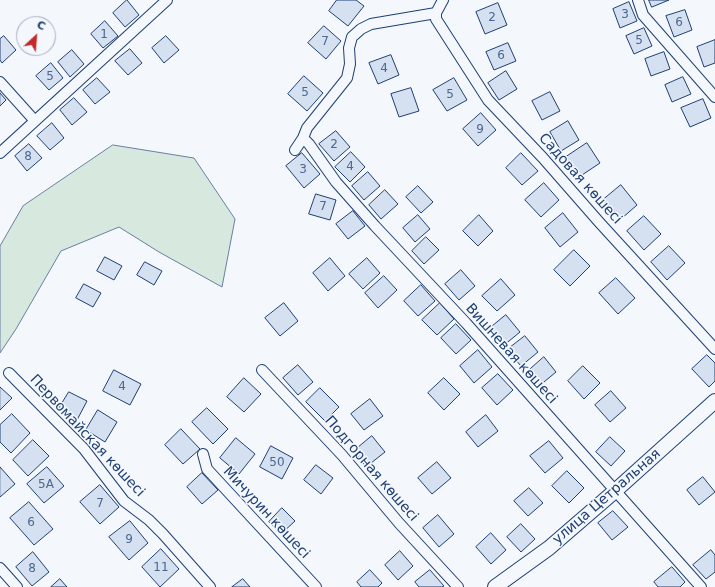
<!DOCTYPE html>
<meta charset="utf-8">
<style>
body{margin:0}
#map{position:relative;width:715px;height:587px;overflow:hidden;background:#f4f7fb;font-family:"DejaVu Sans",sans-serif}
canvas{display:block}
.north{position:absolute;left:16px;top:16px;width:40px;height:40px;box-sizing:border-box;background:#f4f7fb;border:1px solid #9eadc5;border-radius:50%;rotate:26deg;font-size:11px;font-weight:700;line-height:16px;text-align:center;color:#1d3f73}
.north::after{content:'';display:block;margin:auto;width:14px;height:18px;background:#c62828;clip-path:polygon(50% 0,100% 100%,50% 72%,0 100%)}
</style>
<div id="map">
<canvas width="715" height="587"></canvas>
<div class="north">С</div>
</div>
<script>
const ctx = document.querySelector('canvas').getContext('2d');
ctx.lineJoin = 'round';
function fillPath(path, color) { ctx.fillStyle = color; ctx.fill(path, 'evenodd'); }
function stroke(path, color, width, dash) { ctx.strokeStyle = color; ctx.lineWidth = width; ctx.lineCap = dash ? 'butt' : 'round'; ctx.setLineDash(dash || []); ctx.stroke(path); }
function label(font, color, halo, rows, align = 'center') {
  ctx.font = font + ' "DejaVu Sans",sans-serif'; ctx.lineWidth = 3; ctx.setLineDash([]); ctx.textBaseline = 'middle'; ctx.strokeStyle = halo; ctx.fillStyle = color; for (const [text, x, y, turn = 0] of rows) {
    ctx.save(); ctx.translate(x, y); ctx.rotate((+turn || 0) * Math.PI / 180); ctx.textAlign = isNaN(turn) ? turn : align; if (halo) ctx.strokeText(text, 0, 0); ctx.fillText(text, 0, 0); ctx.restore();
  }
}
const green = new Path2D(`
 M113 145 194 158 235 219 222 287 159 252 119 227 61 251 16 329 0 353V246L23 206Z`);
fillPath(green, '#d7e8df');
stroke(green, '#687fa3', 1);
const building = new Path2D(`
 M127 0 139 15 125 27 113 13Z
 M337 0H356L364 6 348 26 329 11Z
 M649 0H669L652 7Z
 M629 2 637 21 620 28 613 9Z
 M498 3 507 25 485 34 476 12Z
 M685 10 692 30 674 37 666 16Z
 M105 21 118 36 103 48 91 34Z
 M324 26 341 41 326 59 308 43Z
 M644 28 652 46 634 54 626 36Z
 M4 36 16 50 2 63 0 60V39Z
 M166 36 179 50 164 63 152 48Z
 M715 40V63L704 67 697 47Z
 M508 43 516 61 494 70 486 52Z
 M130 49 142 63 128 75 115 61Z
 M72 50 84 64 70 77 58 62Z
 M664 52 670 69 651 76 645 59Z
 M391 55 399 75 378 84 369 63Z
 M51 63 63 78 49 90 36 76Z
 M506 71 517 89 499 100 488 83Z
 M304 76 323 93 307 111 288 94Z
 M683 77 691 94 672 102 665 85Z
 M97 78 110 92 95 104 83 90Z
 M454 78 467 100 447 111 433 90Z
 M411 88 419 111 399 117 391 94Z
 M550 92 560 111 542 120 532 101Z
 M0 93 6 100 0 106Z
 M74 98 87 112 72 125 60 110Z
 M703 99 711 118 690 127 681 108Z
 M481 113 496 130 478 146 463 129Z
 M568 121 579 140 561 151 550 132Z
 M52 123 64 138 50 150 37 136Z
 M336 131 350 147 334 161 319 144Z
 M587 143 600 163 579 177 566 157Z
 M29 144 42 158 27 171 15 156Z
 M351 152 365 167 350 182 335 167Z
 M302 153 320 174 304 188 286 166Z
 M521 153 538 171 522 185 506 168Z
 M368 172 380 186 364 200 352 186Z
 M544 183 559 200 541 217 525 200Z
 M621 185 637 205 621 219 603 200Z
 M418 186 433 202 421 213 406 197Z
 M385 190 398 204 381 219 369 205Z
 M316 194 336 200 330 220 309 214Z
 M353 211 365 226 348 239 336 224Z
 M563 213 578 232 560 247 545 228Z
 M418 215 430 229 415 242 403 228Z
 M479 215 493 231 478 246 463 231Z
 M644 216 661 234 644 250 627 231Z
 M426 237 439 250 424 264 412 251Z
 M669 246 685 263 667 280 651 262Z
 M574 250 590 266 570 286 554 270Z
 M105 257 122 266 114 280 97 271Z
 M330 258 345 276 328 291 313 273Z
 M367 258 380 273 363 289 349 274Z
 M145 262 162 271 154 285 137 275Z
 M461 270 475 286 459 300 445 284Z
 M384 276 397 290 378 308 365 293Z
 M616 278 635 298 618 314 599 293Z
 M501 279 515 295 497 311 482 296Z
 M84 284 101 293 93 307 76 298Z
 M421 285 435 301 418 316 404 301Z
 M284 303 298 321 280 336 265 318Z
 M440 303 454 319 437 335 422 320Z
 M506 315 520 332 503 346 489 329Z
 M456 324 471 340 456 354 441 338Z
 M525 336 538 352 521 366 507 350Z
 M478 350 492 367 474 383 460 366Z
 M707 355 715 363V381L709 387 692 369Z
 M544 357 556 372 538 387 526 373Z
 M298 365 313 382 298 395 283 378Z
 M583 366 600 383 584 399 568 381Z
 M114 370 141 384 130 405 103 391Z
 M498 374 513 390 497 405 482 388Z
 M244 378 261 394 244 412 227 397Z
 M444 378 460 394 444 410 428 393Z
 M0 387 12 398 0 410Z
 M320 388 339 407 325 421 306 402Z
 M611 391 626 408 610 422 595 405Z
 M69 392 87 401 77 420 58 410Z
 M370 399 383 416 364 430 351 414Z
 M207 408 228 429 213 444 192 422Z
 M98 410 117 422 105 442 86 430Z
 M12 414 30 433 11 453 0 442V425Z
 M486 415 498 431 478 447 466 432Z
 M181 429 200 449 183 464 165 445Z
 M372 436 385 452 366 467 354 451Z
 M610 437 625 451 611 466 596 452Z
 M236 438 255 454 239 474 220 458Z
 M33 440 49 456 28 476 13 460Z
 M549 441 563 458 545 473 530 456Z
 M271 446 293 458 282 479 260 467Z
 M437 462 451 478 432 494 418 478Z
 M316 465 333 478 321 494 304 480Z
 M0 467 15 484 0 497Z
 M47 467 64 486 44 503 27 484Z
 M567 471 584 488 569 503 552 486Z
 M202 473 218 490 202 504 187 487Z
 M703 477 715 492 699 505 687 490Z
 M100 485 119 507 100 524 80 502Z
 M529 488 543 503 528 516 514 501Z
 M29 502 53 529 34 545 10 518Z
 M282 508 295 521 281 534 269 522Z
 M613 511 628 527 612 540 598 523Z
 M438 515 454 534 439 547 423 528Z
 M130 521 148 543 129 560 109 537Z
 M521 524 535 539 521 552 507 537Z
 M491 533 506 550 491 564 476 547Z
 M161 549 179 569 160 587 142 567Z
 M711 550 715 555V572L706 579 693 565Z
 M400 551 413 566 398 580 385 565Z
 M33 552 49 572 32 586 16 567Z
 M672 567 685 582 680 587H658L654 582Z
 M370 570 382 583 378 587H361L357 582Z
 M430 570 444 586 442 587H419L415 582Z
 M60 579 67 587H51Z
 M243 579 250 587H232Z`);
fillPath(building, '#d5e0f0');
stroke(building, '#1d3f73', 1);
const street = new Path2D(`
 M443 0 436 13V19L488 100 543 158 599 222 715 349
 M638 0 643 15 715 97
 M0 82 35 121
 M303 138 309 144 336 182 375 226 466 323 701 587
 M295 150 303 138 307 128 347 78 350 64 349 48 352 37 361 29 371 24 436 13
 M0 153 167 0
 M262 370 342 455 399 523 458 587
 M9 373 84 449 124 501 149 520 163 534 210 587
 M203 454 207 469 316 587
 M0 568 17 587`);
const secondary = new Path2D(`
 M495 587 549 548 615 491 715 401`);
stroke(street, '#1d3f73', 12);
stroke(secondary, '#1d3f73', 16);
stroke(street, '#f4f7fb', 10);
stroke(secondary, '#f4f7fb', 14);
label('12px', '#4b6792', null, [
 ["3",625,15],
 ["2",492,18],
 ["6",679,23],
 ["1",104,35],
 ["5",639,41],
 ["7",325,42],
 ["6",501,56],
 ["4",384,69],
 ["5",50,77],
 ["5",305,93],
 ["5",450,95],
 ["9",480,130],
 ["2",334,145],
 ["8",28,157],
 ["4",350,167],
 ["3",303,170],
 ["7",323,207],
 ["4",122,387],
 ["50",277,463],
 ["5А",46,485],
 ["7",100,504],
 ["6",31,523],
 ["9",129,540],
 ["11",161,568],
 ["8",32,569]
]);
label('14px', '#1d3f73', '#f4f7fb', [
 ["Садовая көшесі",580,179,48],
 ["Вишневая көшесі",511,354,48],
 ["Первомайская көшесі",87,436,47],
 ["Подгорная көшесі",371,469,49],
 ["улица Цетральная",607,497,-41],
 ["Мичурин көшесі",266,513,47]
]);
</script>
